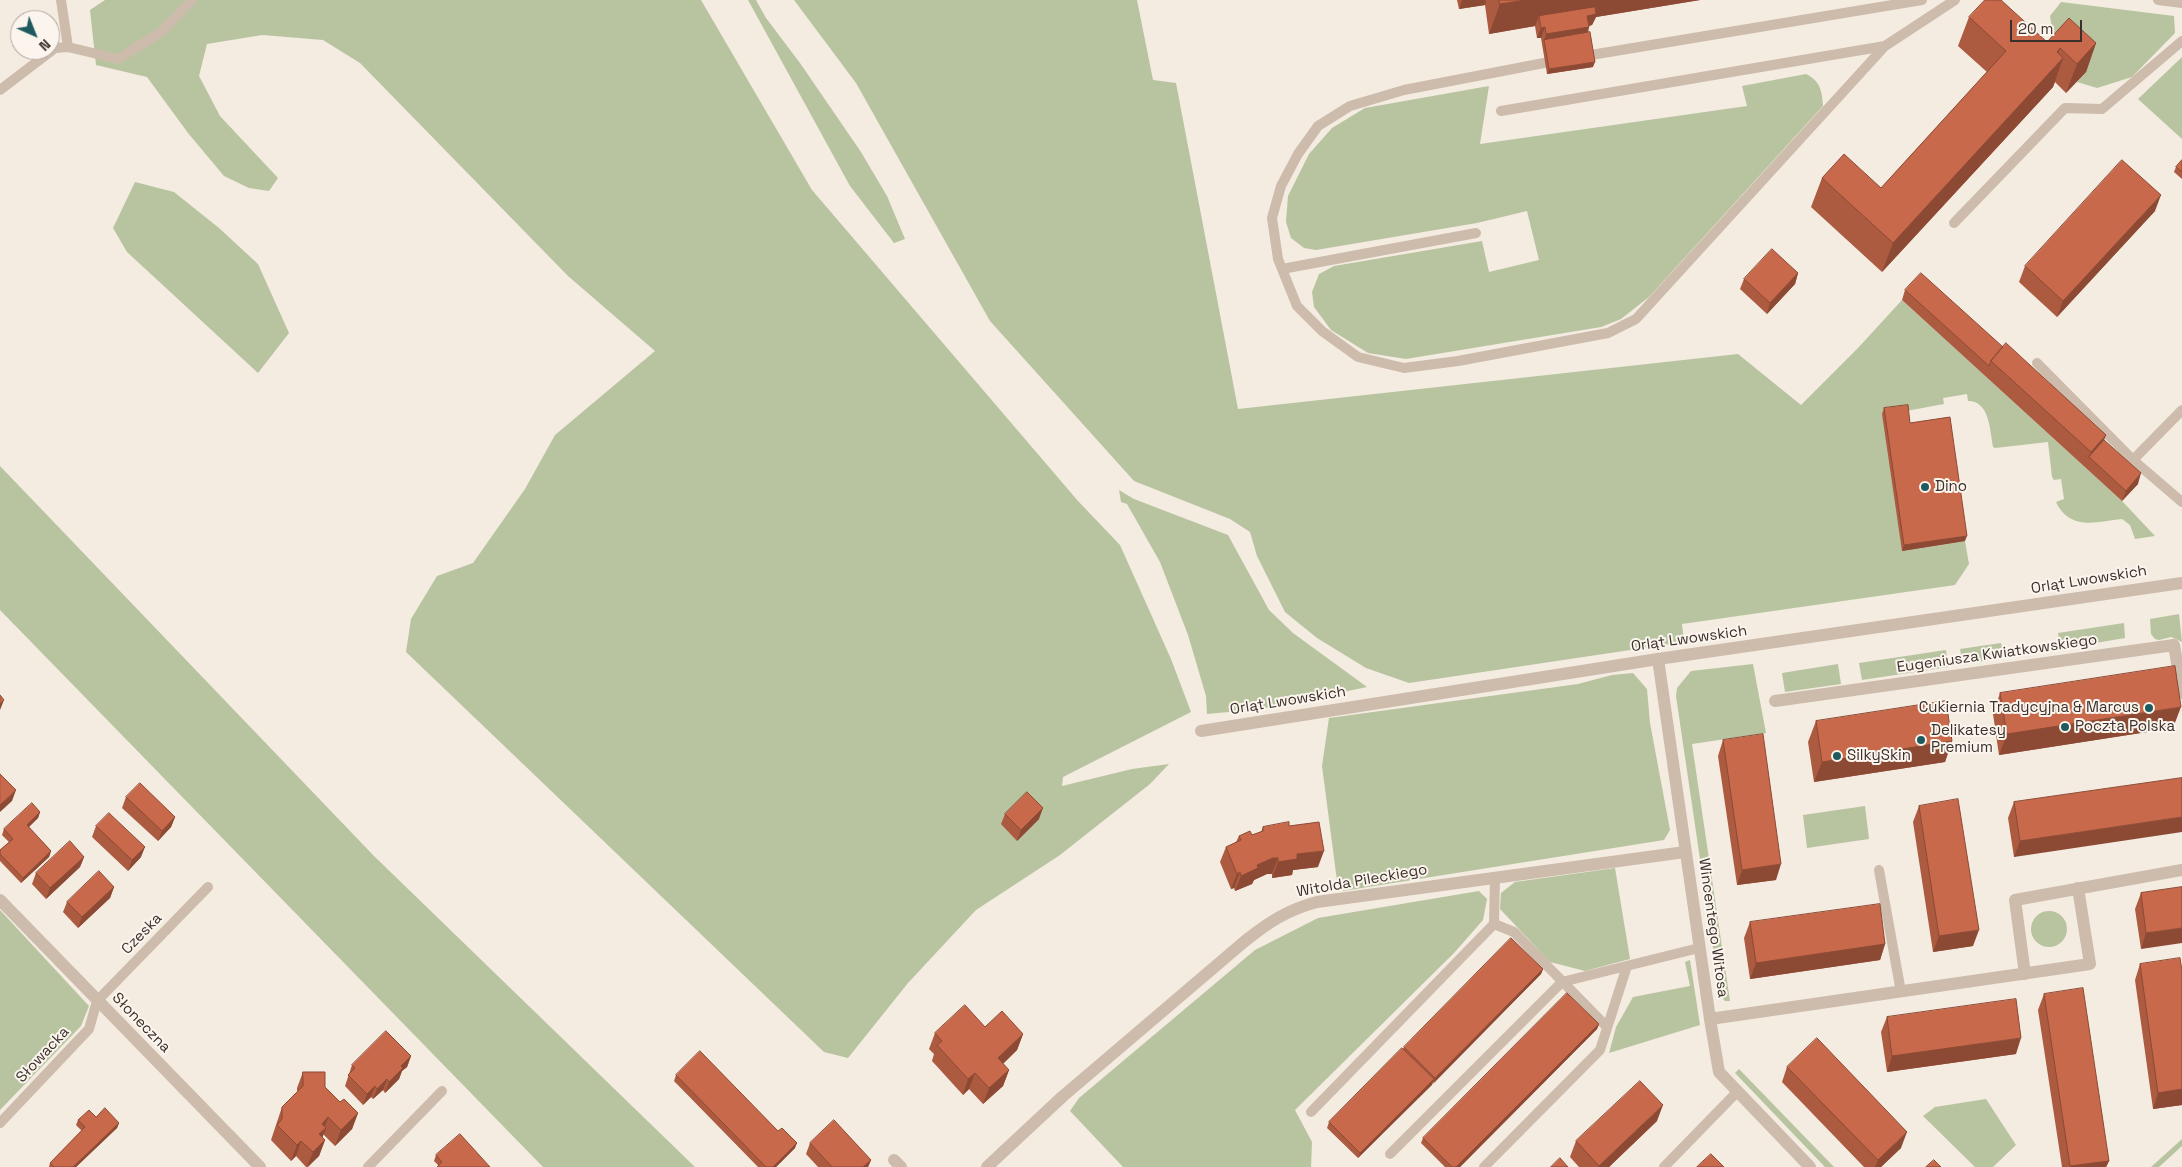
<!DOCTYPE html>
<meta charset="utf-8">
<style>
body{margin:0}
#map{position:relative;width:2182px;height:1167px;overflow:hidden;background:#f4ebe1;font-family:"Space Grotesk",sans-serif}
canvas{display:block}
.north{position:absolute;left:10px;top:10px;width:50px;height:50px;box-sizing:border-box;background:#fbf5ee;border:1px solid #aea6a0;border-radius:50%;rotate:136deg;font-size:14px;font-weight:700;line-height:20px;text-align:center;color:#3b302b}
.north::after{content:'';display:block;margin:auto;width:18px;height:22px;background:#1f5a5e;clip-path:polygon(50% 0,100% 100%,50% 72%,0 100%)}
.scale{position:absolute;left:2010px;top:20px;width:72px;height:22px;box-sizing:border-box;border:2px solid #3b302b;border-top:0;padding-left:6px;font-size:15px;line-height:18px;white-space:nowrap;color:#3b302b;-webkit-text-stroke:4px #fbf5ee;paint-order:stroke}
</style>
<div id="map">
<canvas width="2182" height="1167"></canvas>
<div class="north">N</div>
<div class="scale">20 m</div>
</div>
<script>
const ctx = document.querySelector('canvas').getContext('2d');
ctx.lineJoin = 'round';
function fillPath(path, color) { ctx.fillStyle = color; ctx.fill(path, 'evenodd'); }
function stroke(path, color, width, dash) { ctx.strokeStyle = color; ctx.lineWidth = width; ctx.lineCap = dash ? 'butt' : 'round'; ctx.setLineDash(dash || []); ctx.stroke(path); }
function label(font, color, halo, rows, align = 'center') {
  ctx.font = font + ' "Space Grotesk",sans-serif'; ctx.lineWidth = 4; ctx.setLineDash([]); ctx.textBaseline = 'middle'; ctx.strokeStyle = halo; ctx.fillStyle = color; for (const [text, x, y, turn = 0] of rows) {
    ctx.save(); ctx.translate(x, y); ctx.rotate((+turn || 0) * Math.PI / 180); ctx.textAlign = isNaN(turn) ? turn : align; if (halo) ctx.strokeText(text, 0, 0); ctx.fillText(text, 0, 0); ctx.restore();
  }
}
fillPath(new Path2D(`
 M105 0H701L812 190 1078 501 1120 545 1171 659 1191 712 1063 777 1062 786 1132 769 1169 764 1150 784 1060 855 976 910 908 983 848 1058 824 1052 406 652 411 619 437 576 473 563 525 489 555 435 655 351 568 276 360 63 323 40 262 35 207 44 199 76 220 116 278 178 269 191 249 188 224 176 188 133 147 77 96 65 90 10Z
 M748 0H756L766 18 800 63 861 152 887 196 905 239 894 243 850 186Z
 M794 0H1137L1153 80 1176 83 1238 409 1738 354 1801 405 1858 348 1902 300 2122 501 2155 536 2135 539 2130 525 2122 519C2096 522 2070 531 2056 502L2064 499 2061 479 2054 480 2052 477 2048 442 1995 448 1993 447C1990 431 1990 401 1968 401L1967 394 1943 398 1944 404 1906 411 1902 551 1965 541 1969 564 1955 585 1682 624 1684 642 1409 683 1366 668 1317 638 1285 612 1257 556 1250 532 1230 519 1134 481 990 321 856 83Z
 M2061 2 2174 16 2175 33 2132 77 2097 88 2077 82 2086 72C2063 51 2055 48 2050 16Z
 M2182 57V139L2138 99Z
 M1806 74C1820 81 1822 90 1823 106L1649 297 1621 319 1601 327 1406 359 1368 353 1331 330 1314 307 1312 292 1319 274 1334 266 1482 241 1489 272 1539 260 1527 211 1477 223 1316 250 1304 248 1291 238 1286 222 1288 196 1309 154 1332 128 1365 108 1489 86 1480 144 1747 106 1742 86Z
 M135 182 174 192 219 228 258 264 289 333 258 373 127 252 113 228Z
 M0 466 374 856 695 1167H543L0 610Z
 M1119 490 1134 499 1228 535 1269 610 1293 633 1367 687 1261 709 1207 714 1206 696 1188 635 1160 562 1127 504 1121 502Z
 M2179 614 2182 642 2171 637 2159 640 2155 639 2151 634 2150 619Z
 M2124 623 2125 638 2060 649 2058 633Z
 M2001 643 2004 657 1963 665 1960 649Z
 M1946 650 1948 667 1862 680 1859 663Z
 M1753 664 1766 733 1692 744 1730 1001H1725L1720 995 1676 696 1677 688 1691 671Z
 M1838 664 1841 684 1785 692 1782 673Z
 M1633 673 1647 689 1650 723 1670 830 1664 840 1343 891 1337 881 1322 766 1329 718 1578 684 1612 675Z
 M1865 806 1869 839 1807 848 1803 815Z
 M1615 868 1630 959 1585 971 1550 962 1500 909 1501 893 1515 882Z
 M1479 891 1487 899 1483 920 1454 953 1295 1110 1312 1142 1311 1167H1123L1070 1111 1079 1098 1255 950 1318 918Z
 M0 910 89 1006 81 1026 0 1110Z
 M2031 929a18 18 0 1 1 36 0a18 18 0 1 1-36 0Z
 M1690 960 1700 1025 1609 1053 1616 1027 1633 997 1690 986 1685 962Z
 M1739 1069 1834 1167H1825L1735 1073Z
 M1986 1099 2016 1145 1993 1167H1975L1923 1116 1935 1107Z
 M2182 1139V1146L2159 1167H2151Z`), '#b8c4a0');
stroke(new Path2D(`
 M61 0 68 47
 M2158 0 2182 3
 M1591 55 1922 0
 M1544 63 1404 90 1350 106 1318 126 1298 154 1281 186 1272 218 1278 259 1297 306 1322 331 1358 357 1404 368 1458 361 1608 333 1636 319 1885 46 1955 0
 M0 90 55 48 68 47 118 59 161 32 192 0
 M1501 111 1885 46
 M1954 223 2065 108 2102 109 2182 41
 M1282 269 1476 233
 M2037 363 2133 460
 M2182 410 2133 460 2182 502
 M1879 870 1901 992
 M1494 924 1514 932 1607 1027
 M1311 1112 1494 924 1495 877
 M0 1123 89 1029 97 1001 208 887
 M1390 1154 1562 982 1699 948
 M368 1167 442 1091
 M1484 1167 1600 1050 1627 966
 M1664 1167 1738 1091`), '#cdbbac', 10);
stroke(new Path2D(`
 M1658 659 1710 1019 1719 1072 1810 1167
 M1775 701 2174 645 2182 693
 M1201 731 1658 659 2182 583
 M0 900 260 1167
 M2025 974 2015 900 2182 870
 M1710 1019 2090 964 2078 888
 M894 1160 901 1167
 M987 1167 1062 1097 1245 941C1269 922 1287 910 1317 902L1685 852`), '#cdbbac', 12);
fillPath(new Path2D(`
 M1457 0H1700L1596 17 1592 25 1589 26 1588 33 1593 67 1547 74 1541 38H1537L1535 26 1489 34 1485 5 1459 9Z
 M1969 17 2047 42 2096 43 2086 72 2066 93 2055 82 2053 87 1882 272 1811 207 1822 178 1881 188 1987 72 1958 46Z
 M2182 160V179L2174 172 2176 167Z
 M2155 211 2057 317 2019 282 2025 266Z
 M1798 273 1795 284 1767 314 1740 289 1744 279Z
 M1905 290 2104 440 2138 484 2122 501 1902 300Z
 M1884 408 1910 423 1965 541 1902 551 1882 414Z
 M2000 693 2173 728 1999 755 1993 714Z
 M1816 721 1952 741 1945 762 1814 782 1808 742Z
 M1723 740 1776 880 1737 885 1718 756Z
 M2182 778 2014 857 2008 818 2014 802Z
 M126 797 175 817 171 827 158 841 122 808Z
 M1919 806 1973 946 1933 952 1913 822Z
 M40 812 38 818 28 827 51 851 49 857 21 883 0 861V850L9 842 2 835 4 829Z
 M1005 814 1039 819 1017 841 1001 824Z
 M96 826 141 857 128 871 92 837Z
 M1289 826 1318 867 1293 870 1292 875 1272 878V874H1267L1254 880 1252 884 1235 891 1234 888 1231 889 1220 862 1226 847 1236 842 1239 836 1252 835 1261 832 1263 827Z
 M84 857 80 867 46 899 32 884 36 873Z
 M114 887 110 898 78 928 63 912 67 902Z
 M2182 887 2141 949 2135 909 2141 893Z
 M1750 922 1885 944 1880 960 1750 979 1744 938Z
 M2140 964 2182 1105 2153 1109 2135 980Z
 M1543 969 1541 974 1358 1158 1327 1128 1329 1122 1403 1049 1404 1047Z
 M2044 994 2109 1161 2106 1167H2062L2038 1010Z
 M1887 1017 2016 1054 1887 1072 1881 1032Z
 M1599 1024 1597 1029 1460 1167H1445L1421 1143 1423 1138Z
 M985 1027 1023 1034 1017 1050 1003 1064 1009 1070 1003 1086 983 1104 969 1089 963 1095 932 1061 934 1054 929 1049 935 1033Z
 M411 1056 407 1067 402 1071 399 1079 385 1093 383 1090 373 1099 371 1097 363 1105 345 1086 352 1065Z
 M1787 1067 1901 1148 1881 1167H1864L1782 1082Z
 M303 1072 325 1087 340 1102 358 1113 352 1129 335 1146 323 1134 322 1137 325 1140 319 1156 308 1167H306L296 1156 291 1161 271 1140 282 1107 297 1092V1088Z
 M676 1075 795 1148 776 1167H758L674 1081Z
 M96 1117 119 1123 117 1128 76 1167H49L50 1163 82 1131 76 1125 78 1120Z
 M1657 1121 1609 1167H1579L1570 1157 1576 1141Z
 M810 1143 871 1160 868 1167H818L806 1154Z
 M436 1155 490 1167 438 1165 434 1161Z`), '#ac5a40');
fillPath(new Path2D(`
 M1462 0H1486L1485 5 1459 9Z
 M1527 0H1700L1596 17 1592 25 1583 27 1539 16 1535 26 1489 34 1500 4Z
 M1545 27 1541 38H1537L1541 28Z
 M1589 27 1586 38 1544 40 1546 34Z
 M2096 43 2086 72 2066 93 2077 64Z
 M2060 48 2053 69 2063 58 2053 87 1882 272 1893 243Z
 M1595 62 1593 67 1547 74 1549 69Z
 M2161 195 2155 211 2057 317 2063 301Z
 M1798 273 1795 284 1767 314 1770 303Z
 M2106 435 2100 451 2089 457 2091 452Z
 M2141 473 2138 484 2122 501 2126 491Z
 M1967 536 1965 541 1902 551 1904 545Z
 M4 700 0 710V711V704Z
 M2181 707 2173 728 1999 755 2007 734Z
 M1952 741 1945 762 1814 782 1822 762Z
 M16 790 12 801 0 812V805Z
 M1043 808 1039 819 1017 841 1021 830Z
 M40 812 38 818 25 831 27 825Z
 M175 817 171 827 158 841 162 831Z
 M2182 817V832L2014 857 2020 841Z
 M145 847 141 857 128 871 132 860Z
 M51 851 49 857 21 883 23 878Z
 M1324 851 1318 867 1293 870 1292 875 1272 878 1278 862 1297 854Z
 M84 857 80 867 46 899 50 888Z
 M1273 858H1278L1272 874H1267L1254 880 1252 884 1235 891 1241 876 1257 865Z
 M1781 864 1776 880 1737 885 1742 870Z
 M1240 872 1234 888 1231 889 1237 874Z
 M114 887 110 898 78 928 82 917Z
 M2182 928V943L2141 949 2146 933Z
 M1979 930 1973 946 1933 952 1939 936Z
 M1885 944 1880 960 1750 979 1756 963Z
 M1543 969 1541 974 1433 1084 1435 1078Z
 M1599 1024 1597 1029 1460 1167H1456Z
 M1023 1034 1017 1050 992 1074 998 1058Z
 M2021 1038 2016 1054 1887 1072 1892 1056Z
 M411 1056 407 1067 402 1071 399 1079 385 1093 389 1082 401 1066Z
 M1009 1070 1003 1086 983 1104 989 1088Z
 M975 1073 969 1089 963 1095 968 1079Z
 M387 1079 383 1090 373 1099 377 1089Z
 M1434 1079 1432 1085 1358 1158 1360 1153Z
 M375 1086 371 1097 363 1105 367 1094Z
 M2182 1089V1105L2153 1109 2158 1093Z
 M1663 1105 1657 1121 1609 1167H1598Z
 M358 1113 352 1129 335 1146 341 1130Z
 M328 1117 324 1130 326 1128 320 1144 313 1150 322 1124Z
 M119 1123 117 1128 76 1167H73Z
 M1907 1132 1901 1148 1881 1167H1875L1878 1160Z
 M325 1140 319 1156 307 1167 313 1152Z
 M301 1141 296 1156 291 1161 297 1145Z
 M797 1143 795 1148 776 1167H773Z
 M871 1160 868 1167H863Z
 M2109 1161 2106 1167H2070V1166Z`), '#8c4a34');
const building = new Path2D(`
 M1499 0H1527L1500 4Z
 M1985 0H2001L2047 42 2069 18 2096 43 2077 64 2060 48 2057 52 2063 58 1893 243 1822 178 1844 154 1881 188 2006 51 1969 17Z
 M1595 7 1596 14 1587 16 1589 27 1546 34 1545 27 1541 28 1539 16Z
 M1590 32 1595 62 1549 69 1544 40Z
 M2122 160 2161 195 2063 301 2025 266Z
 M2182 160V172L2176 167Z
 M1772 249 1798 273 1770 303 1744 279Z
 M1921 273 2003 347 1991 361 1989 366 1905 290Z
 M2006 343 2106 435 2091 452 1991 361Z
 M1908 405 1910 423 1950 417 1967 536 1904 545 1884 408Z
 M2104 440 2141 473 2126 491 2089 457Z
 M2175 666 2181 707 2007 734 2000 693Z
 M0 695 4 700 0 704Z
 M1946 701 1952 741 1822 762 1816 721Z
 M1763 734 1781 864 1742 870 1723 740Z
 M0 774 16 790 0 805Z
 M2182 778V817L2020 841 2014 802Z
 M140 783 175 817 162 831 126 797Z
 M1027 792 1043 808 1021 830 1005 814Z
 M1958 799 1979 930 1939 936 1919 806Z
 M32 803 40 812 27 825 51 851 23 878 0 854V850L13 839 4 829Z
 M109 813 145 847 132 860 96 826Z
 M1289 822V826L1319 822 1324 851 1297 854V859L1278 862V858H1273L1257 865 1258 868 1241 876 1240 872 1237 874 1226 847 1241 840 1239 836 1250 831 1252 835 1263 831V827Z
 M70 841 84 857 50 888 36 873Z
 M99 871 114 887 82 917 67 902Z
 M2182 887V928L2146 933 2141 893Z
 M1880 904 1885 944 1756 963 1750 922Z
 M1511 938 1543 969 1435 1078 1404 1047Z
 M2180 958 2182 971V1089L2158 1093 2140 964Z
 M2083 988 2109 1161 2070 1166 2044 994Z
 M1567 993 1599 1024 1456 1167H1452L1423 1138Z
 M2016 999 2021 1038 1892 1056 1887 1017Z
 M965 1005 985 1027 1002 1011 1023 1034 998 1058 1009 1070 989 1088 975 1073 968 1079 937 1045 942 1041 935 1033Z
 M386 1031 411 1056 401 1066 403 1068 389 1082 387 1079 377 1089 375 1086 367 1094 348 1075 355 1068 352 1065Z
 M1817 1038 1907 1132 1878 1160 1787 1067Z
 M1402 1048 1434 1079 1360 1153 1329 1122Z
 M700 1051 778 1131 782 1128 797 1143 773 1167H766L676 1075Z
 M303 1072H325V1087L340 1102 344 1099 358 1113 341 1130 328 1117 322 1124 326 1128 319 1134 325 1140 313 1152 301 1141 297 1145 277 1125 282 1119V1107L303 1086Z
 M1640 1081 1663 1105 1599 1166 1576 1141Z
 M105 1108 119 1123 73 1167H54L50 1163 85 1127 78 1120 89 1110 96 1117Z
 M834 1120 871 1160 863 1167H832L810 1143Z
 M460 1134 490 1167H437L442 1162 436 1155Z
 M1711 1154 1724 1167H1697Z
 M1560 1158 1568 1167H1551Z
 M1934 1160 1941 1167H1926Z`);
fillPath(building, '#c8694b');
stroke(building, '#8c4a34', 1);
for (const [x, y, r, color] of [
 [1925,487,5,"#1f5a5e"],
 [2149,708,5,"#1f5a5e"],
 [2065,727,5,"#1f5a5e"],
 [1921,740,5,"#1f5a5e"],
 [1837,756,5,"#1f5a5e"]
]) { const dot = new Path2D(); dot.arc(x, y, r, 0, 2 * Math.PI); ctx.fillStyle = color; ctx.fill(dot); stroke(dot, '#fbf5ee', 2); }
label('15px', '#3b302b', '#fbf5ee', [
 ["Dino",1935,487],
 ["Cukiernia Tradycyjna & Marcus",2139,708,"right"],
 ["Poczta Polska",2075,727],
 ["Delikatesy",1931,731],
 ["Premium",1931,748],
 ["SilkySkin",1847,756]
], 'left');
label('15px', '#3b302b', '#fbf5ee', [
 ["Orląt Lwowskich",2089,580,-9],
 ["Orląt Lwowskich",1689,639,-8],
 ["Eugeniusza Kwiatkowskiego",1997,654,-8],
 ["Orląt Lwowskich",1288,701,-9],
 ["Witolda Pileckiego",1362,881,-10],
 ["Wincentego Witosa",1713,928,82],
 ["Czeska",142,934,-46],
 ["Słoneczna",141,1023,46],
 ["Słowacka",43,1055,-47]
]);
</script>
